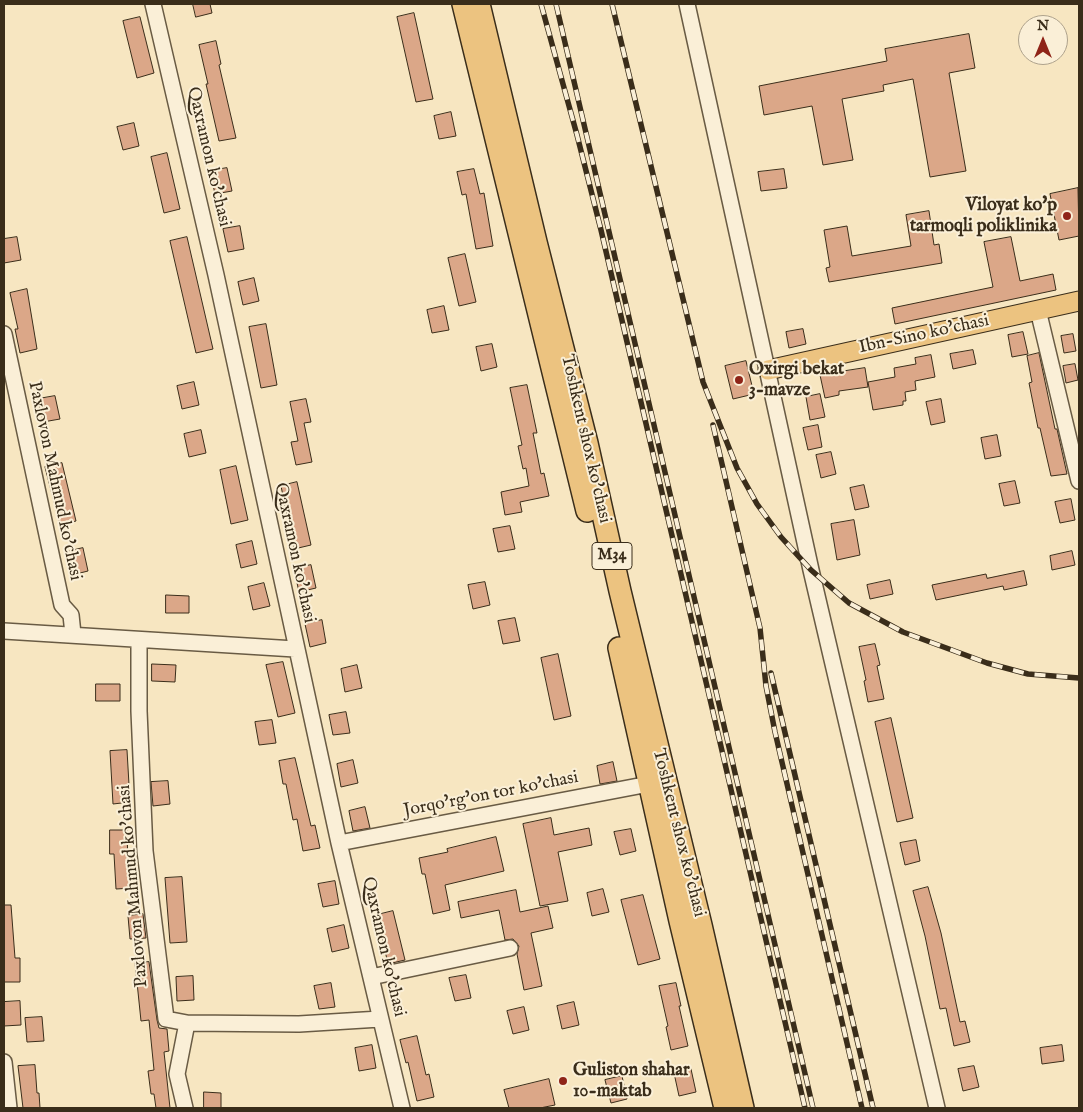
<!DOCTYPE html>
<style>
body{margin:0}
#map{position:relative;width:1083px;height:1112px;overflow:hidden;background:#f7e6c1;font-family:"IM FELL English",serif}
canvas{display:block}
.frame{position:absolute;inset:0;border:5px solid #3a2d1a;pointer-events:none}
.north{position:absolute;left:1018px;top:15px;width:50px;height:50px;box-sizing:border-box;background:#faefd7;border:1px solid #ada18b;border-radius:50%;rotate:0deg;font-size:14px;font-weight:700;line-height:20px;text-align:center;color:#3a2d1a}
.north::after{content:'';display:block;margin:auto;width:18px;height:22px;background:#8f2418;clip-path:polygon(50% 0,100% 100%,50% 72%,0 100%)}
</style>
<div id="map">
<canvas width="1083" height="1112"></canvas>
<div class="frame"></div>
<div class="north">N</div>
</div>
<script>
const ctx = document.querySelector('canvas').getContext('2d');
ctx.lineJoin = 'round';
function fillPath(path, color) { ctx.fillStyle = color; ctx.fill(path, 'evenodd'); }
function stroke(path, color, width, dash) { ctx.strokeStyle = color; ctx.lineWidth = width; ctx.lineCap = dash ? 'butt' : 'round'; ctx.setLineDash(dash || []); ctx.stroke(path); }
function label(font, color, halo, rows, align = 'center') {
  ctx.font = font + ' "IM FELL English",serif'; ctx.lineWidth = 4; ctx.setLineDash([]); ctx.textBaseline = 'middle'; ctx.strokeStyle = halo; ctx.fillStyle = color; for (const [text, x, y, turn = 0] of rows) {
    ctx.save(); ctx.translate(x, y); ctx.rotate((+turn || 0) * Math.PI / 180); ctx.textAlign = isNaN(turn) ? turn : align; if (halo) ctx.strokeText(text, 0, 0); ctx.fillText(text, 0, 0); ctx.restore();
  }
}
const building = new Path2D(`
 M193 4H210L212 13 196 17Z
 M414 13 433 99 416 102 397 17Z
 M140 17 154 73 137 78 123 21Z
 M969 34 975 68 949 73 966 171 930 177 913 79 883 85 884 91 842 99 853 160 823 165 812 106 764 115 759 86 887 61 885 49Z
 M216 41 221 64 219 65 236 138 219 141 206 84H208L199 45Z
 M451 112 456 136 439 139 434 116Z
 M134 123 139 146 123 150 117 127Z
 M167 153 180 209 164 213 151 157Z
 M227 168 232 191 215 194 210 171Z
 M474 169 480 194 484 193 493 246 476 249 466 194 462 195 457 172Z
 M784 169 787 188 761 191 758 172Z
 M1078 188 1079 236 1059 240 1050 194Z
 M929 211 934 245 939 244 942 263 829 282 826 268 830 267 824 230 847 226 852 256 911 246 906 215Z
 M240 226 244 249 228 252 223 229Z
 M17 237 21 260 4 263V239Z
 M187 237 213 349 196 353 170 241Z
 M1011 237 1020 281 1053 274 1056 290 895 324 892 308 993 287 984 242Z
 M465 254 476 302 459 306 448 258Z
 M254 278 259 301 243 305 238 282Z
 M27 289 37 349 20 353 15 329H18L10 293Z
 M444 306 449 330 432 333 427 310Z
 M266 324 277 385 261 388 249 327Z
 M803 329 806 344 789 348 786 332Z
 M1023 332 1028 354 1012 357 1008 335Z
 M1073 334 1076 351 1064 353 1061 336Z
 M492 344 497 367 481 371 476 347Z
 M973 350 976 364 953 369 950 354Z
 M1039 353 1055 429H1057L1067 474 1051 476 1040 428H1038L1029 383 1032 382 1027 356Z
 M931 355 935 377 915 381 916 390 905 392 906 401H903V405L873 410 868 382 895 377 894 368 916 364 915 358Z
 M746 361 754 394 733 399 725 366Z
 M1075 364 1078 380 1066 383 1063 366Z
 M865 368 868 387 839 391V395L825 398 820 375Z
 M194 382 199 405 182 409 177 386Z
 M527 385 537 433H533L541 474 544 473 549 496 520 502 522 512 505 515 501 492 529 486 526 468 523 469 518 446 522 445 510 388Z
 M820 394 825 417 810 420 806 397Z
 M55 396 60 419 43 422 38 399Z
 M306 399 311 422 304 423 312 462 296 465 291 442 298 441 290 402Z
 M941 399 945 422 931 425 926 402Z
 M818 425 822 447 808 450 803 428Z
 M201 430 206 453 189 457 184 434Z
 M997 435 1001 456 985 459 981 438Z
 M831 452 836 474 821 478 816 455Z
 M62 463 76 521 60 525 45 467Z
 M236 466 248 520 231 524 220 470Z
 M1015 481 1020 503 1004 506 999 484Z
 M297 482 311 545 294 549 281 486Z
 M864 485 869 507 855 510 850 488Z
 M1071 499 1075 520 1060 523 1055 502Z
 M854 520 860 555 837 560 831 524Z
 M510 526 515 549 498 552 493 529Z
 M252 541 257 564 241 568 236 545Z
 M83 548 88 571 72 575 66 552Z
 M1072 551 1075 565 1052 570 1050 556Z
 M311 565 316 588 299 592 294 569Z
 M1024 571 1027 585 1004 590 1003 586 936 600 932 585 986 574 987 578Z
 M890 580 893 594 870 599 867 585Z
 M485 582 490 605 473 609 468 585Z
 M264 583 270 606 253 610 248 587Z
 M166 595 189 596V613H166Z
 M515 618 520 641 503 644 498 621Z
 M322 620 326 643 310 647 305 624Z
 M875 644 880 665 877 666 884 699 868 702 864 681 866 680 859 647Z
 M558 654 571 716 554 720 541 658Z
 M283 662 295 713 278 717 266 665Z
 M152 664 176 665 175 682 152 681Z
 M357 665 362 688 345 692 341 669Z
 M96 684H120V701H96Z
 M346 712 350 733 333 735 329 715Z
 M891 718 913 818 897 822 875 722Z
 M272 720 276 743 259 745 255 722Z
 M127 750 130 802 113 804 110 751Z
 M295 758 311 826 315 825 320 848 303 851 297 819 293 820 286 784H283L279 761Z
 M353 760 358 783 341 787 337 764Z
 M613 762 617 781 600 784 597 766Z
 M168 781 170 804 153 806 151 782Z
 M365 807 370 828 353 831 349 811Z
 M551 818 554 835 589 828 592 845 558 852 568 901 540 906 523 824Z
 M631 829 636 851 620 855 614 832Z
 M110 830H127L128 865 131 864 133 888 116 889 114 854H110Z
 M496 837 504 871 445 885 450 910 433 914 425 874H422L419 858 448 852 447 849Z
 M916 840 920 861 905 865 900 843Z
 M182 877 187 942 170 943 165 878Z
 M335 881 339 904 323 907 318 884Z
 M928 887 941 933 960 1022 965 1021 970 1042 954 1046 946 1008 940 1009 925 936 913 891Z
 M603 889 609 912 592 916 587 893Z
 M516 890 520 912 548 906 553 928 531 933 542 986 524 990 517 954 519 946 513 939 505 940 499 910 461 918 458 902Z
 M643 895 660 959 638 965 621 900Z
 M4 905H11L15 958H20V982H4Z
 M393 911 405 960 388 964 377 915Z
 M143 914 146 938 130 939 128 916Z
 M344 925 349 948 332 952 327 929Z
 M149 962 157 1020 159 1028 167 1029 169 1051 164 1052 170 1108H156L154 1094H151L148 1071 154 1070 149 1020 141 1021 135 963Z
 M466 975 471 998 455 1001 449 978Z
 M193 976 194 1000 177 1001 176 977Z
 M331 983 335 1007 319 1009 314 986Z
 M676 983 681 1006H679L688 1046 671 1050 666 1027 668 1026 659 986Z
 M20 1001 21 1025 4 1026V1002Z
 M574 1002 579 1025 562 1029 557 1006Z
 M524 1007 529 1030 513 1034 507 1011Z
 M42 1017 44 1041 27 1042 25 1018Z
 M417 1036 426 1075 429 1074 434 1097 417 1101 408 1062 406 1063 400 1040Z
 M372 1045 376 1068 359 1071 355 1048Z
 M1062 1045 1064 1061 1042 1064 1040 1048Z
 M35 1065 37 1093H39L40 1108H23L18 1066Z
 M974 1066 979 1087 963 1091 958 1069Z
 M691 1069 696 1092 679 1096 674 1073Z
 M622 1076 627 1099 611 1103 605 1080Z
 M549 1079 555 1105 540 1108H509L504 1090Z
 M204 1092 221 1093V1108H204Z`);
fillPath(building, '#dba788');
stroke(building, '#3a2d1a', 1);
const minor = new Path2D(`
 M153 4 216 275 339 843 402 1108
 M687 4 811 570 937 1108
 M1038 310 1079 481
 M4 334 62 605 71 615 73 634
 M4 631 295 649
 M139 640V711L145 851 166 1019 187 1023 177 1074 185 1108
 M339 843 649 784
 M371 977 510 948
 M187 1023 299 1024 380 1019
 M4 1062 9 1108`);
const major = new Path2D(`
 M768 370 1079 301`);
const highway = new Path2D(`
 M463 4 587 511
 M479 4 536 242 587 443 620 591 701 925 743 1108
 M619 648 680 921 725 1108`);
stroke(minor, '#695b44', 18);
stroke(major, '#3a2d1a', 21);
stroke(highway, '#3a2d1a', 24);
stroke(minor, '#faefd7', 15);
stroke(major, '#ecc380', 19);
stroke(highway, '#ecc380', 21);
const rail = new Path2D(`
 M541 4 577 135 601 230 805 1108
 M556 4 813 1108
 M612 4 703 382 737 468 757 504 781 537 811 570 849 603 903 632 987 663 1028 674 1079 678
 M713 425 760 628 766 686 775 732 862 1108
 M771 673 873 1108`);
stroke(rail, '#3a2d1a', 5.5);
stroke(rail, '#faefd7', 4, [11]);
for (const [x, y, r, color] of [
 [1067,216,5,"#8f2418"],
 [739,380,5,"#8f2418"],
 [563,1081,5,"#8f2418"]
]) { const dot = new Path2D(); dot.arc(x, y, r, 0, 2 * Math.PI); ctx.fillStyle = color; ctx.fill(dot); stroke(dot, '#faefd7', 2); }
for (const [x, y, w] of [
 [612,556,40]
]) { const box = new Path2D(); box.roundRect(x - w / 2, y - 13.5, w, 27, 4); ctx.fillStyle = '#faefd7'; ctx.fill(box); stroke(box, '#3a2d1a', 1); }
label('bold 16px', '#3a2d1a', null, [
 ["M34",612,556]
]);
label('18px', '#3a2d1a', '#faefd7', [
 ["Qaxramon ko'chasi",208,157,77],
 ["Ibn-Sino ko'chasi",924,335,-12],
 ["Toshkent shox ko'chasi",585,439,77],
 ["Paxlovon Mahmud ko'chasi",54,481,78],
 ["Qaxramon ko'chasi",294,553,78],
 ["Jorqo'rg'on tor ko'chasi",491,795,-11],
 ["Toshkent shox ko'chasi",678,833,76],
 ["Paxlovon Mahmud ko'chasi",134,886,-95],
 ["Qaxramon ko'chasi",383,947,77]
]);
label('bold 18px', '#3a2d1a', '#faefd7', [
 ["Viloyat ko'p",1057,206,"right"],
 ["tarmoqli poliklinika",1057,227,"right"],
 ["Oxirgi bekat",749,370],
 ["3-mavze",749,391],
 ["Guliston shahar",573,1071],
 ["10-maktab",573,1092]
], 'left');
</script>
